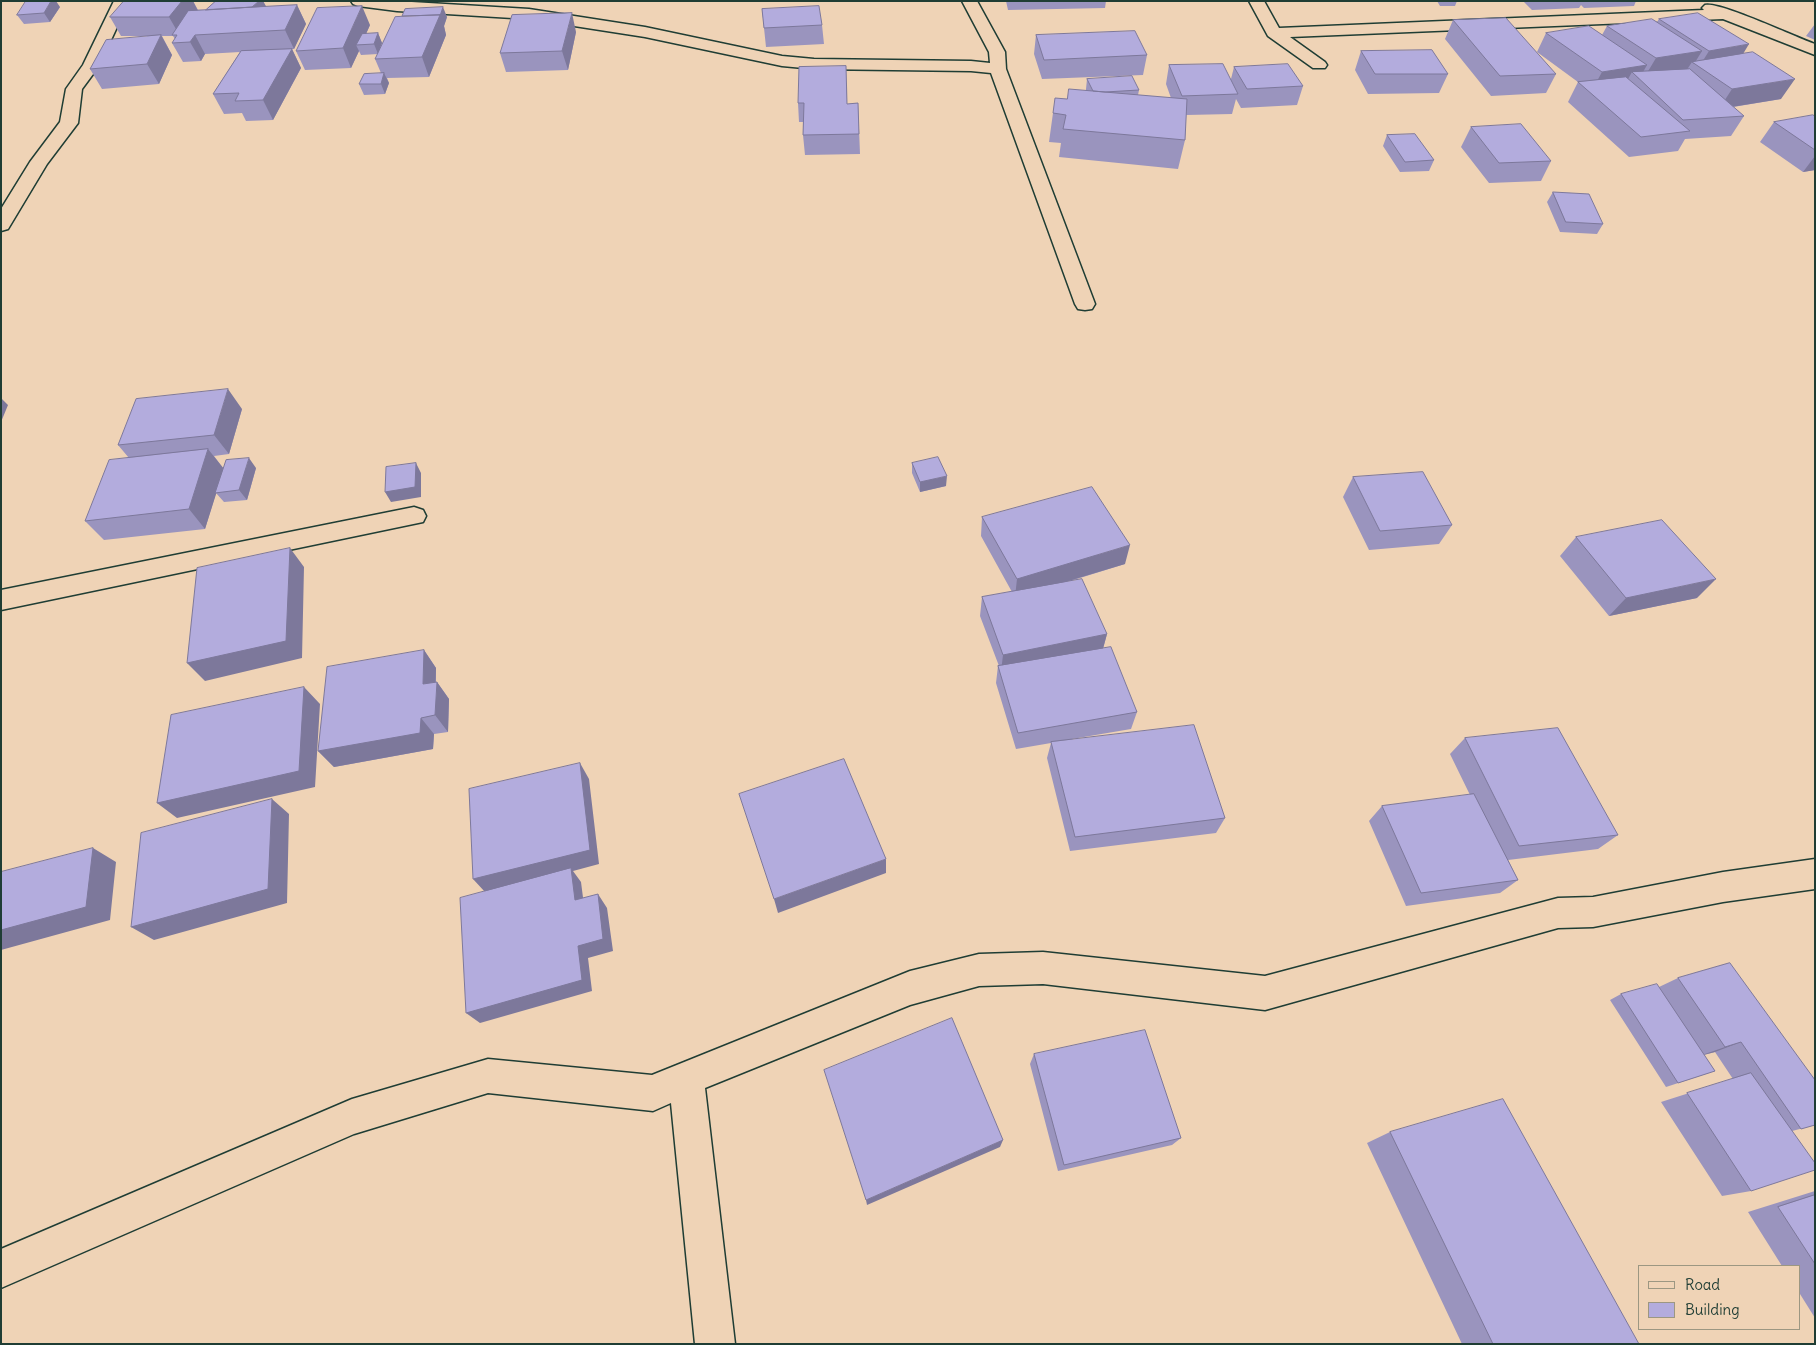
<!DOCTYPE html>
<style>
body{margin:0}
#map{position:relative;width:1816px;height:1345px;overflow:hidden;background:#efd3b6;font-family:Delius,sans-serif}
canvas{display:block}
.frame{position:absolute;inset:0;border:2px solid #1f3d34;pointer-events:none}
.legend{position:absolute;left:1638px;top:1265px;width:162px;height:65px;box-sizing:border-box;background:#efd3b6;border:1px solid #9c9782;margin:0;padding:6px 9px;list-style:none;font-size:15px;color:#1f3d34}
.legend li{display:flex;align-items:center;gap:10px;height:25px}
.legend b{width:25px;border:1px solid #9c9782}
</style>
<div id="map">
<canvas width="1816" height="1345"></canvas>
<div class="frame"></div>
<ul class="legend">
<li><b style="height:6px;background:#efd3b6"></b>Road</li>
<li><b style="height:14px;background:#b3acdd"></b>Building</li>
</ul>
</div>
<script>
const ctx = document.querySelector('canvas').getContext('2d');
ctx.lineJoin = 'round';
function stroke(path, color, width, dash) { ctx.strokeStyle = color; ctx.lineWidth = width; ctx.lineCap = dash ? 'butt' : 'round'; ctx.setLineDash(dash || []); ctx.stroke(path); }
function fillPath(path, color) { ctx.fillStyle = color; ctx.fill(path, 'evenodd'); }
const minor = new Path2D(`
 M114 1H129L99 66 82 89 78 123 47 164 8 229 1 231V209L30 162 60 122 66 89 83 65Z
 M351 1H395L529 9 645 27 782 56 814 59 971 61 990 63 989 52 962 1H977L1005 52 1006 69 1095 304 1092 309 1085 310 1078 309 1075 304 991 73 971 71 814 69 782 66 645 37 529 19 397 11 358 6 353 4Z
 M1249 1H1264L1279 28 1704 10 1702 8 1705 5C1719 1 1795 37 1815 44V55L1723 19 1290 37 1325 62 1327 65 1325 68H1313L1268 36Z
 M414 507 423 510 426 516 423 522 1 610V590Z
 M1815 859V889L1723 902 1593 927 1558 928 1265 1010 1043 984 979 986 910 1005 705 1088 735 1344H695L671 1103 653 1111 488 1093 354 1134 1 1288V1249L352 1099 488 1059 652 1075 910 971 979 954 1043 952 1265 976 1558 898 1593 897 1723 872Z`);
stroke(minor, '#1f3d34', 3);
fillPath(minor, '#efd3b6');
fillPath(new Path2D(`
 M193 1 198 10H206L216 1H263L266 7 297 5 306 24 294 49H292L301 68 273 120 246 121 242 113 224 114 213 94 240 52 205 54 201 61 183 62 172 43 175 39 173 36H162L172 55 159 84 102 89 90 69 148 36H121L110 17Z
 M1006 1H1106L1105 8 1008 10Z
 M1437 1H1457L1455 6H1440Z
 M1523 1H1636L1634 6 1584 8 1581 5 1579 8 1532 10Z
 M60 7 50 22 24 24 17 15Z
 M762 9 822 25 824 44 766 47Z
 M447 17 444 26 446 35 429 77 387 78 389 83 385 94 364 95 359 84 381 73 375 59 378 54 361 55 359 51 351 68 305 70 296 51 370 25 366 34 378 33 382 43 378 53Z
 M1659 19 1743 54 1781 99 1733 107 1744 116 1731 136 1685 139 1678 151 1629 157 1568 102 1578 82 1537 52 1546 33 1602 35 1607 26 1657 22Z
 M1453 20 1556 74 1546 93 1491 96 1445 39Z
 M1815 24V40L1806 36Z
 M576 32 568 70 506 72 500 53Z
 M1036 35 1147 55 1143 75 1042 79 1034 54Z
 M1361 51 1448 74 1439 93 1368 94 1355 70Z
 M1169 65 1231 79 1234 67 1303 86 1297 105 1241 108 1236 99 1232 114 1186 115 1185 140 1178 169 1059 157 1061 143 1049 142 1053 113 1067 99 1086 90V89L1087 79 1139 90 1138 95 1171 98 1166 84Z
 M847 86V104L858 103 860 154 805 155 803 135V122H799L798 103Z
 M1815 116V170L1803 172 1760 142 1774 122Z
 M1471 127 1551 161 1541 181 1489 183 1461 147Z
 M1387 135 1434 160 1429 171 1400 172 1383 146Z
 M1553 192 1603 224 1597 234 1560 232 1547 202Z
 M242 409 229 454 214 456 223 468H256L247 500 224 502 216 493 205 529 104 540 85 521 129 458 118 445Z
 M912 463 946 486 920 492 912 473Z
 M1353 477 1452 525 1439 544 1369 550 1343 497Z
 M982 517 1125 564 1067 582 1107 634 1103 649 1137 712 1131 729 1072 739 1225 818 1216 833 1070 851 1047 758 1051 743 1016 749 996 683 998 666H999L980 616 982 597 1012 592 981 536Z
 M1576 537 1697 598 1609 616 1560 556Z
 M424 650 436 668V682H437L449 699 448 732 434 734 433 749 334 767 318 751Z
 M1465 738 1618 835 1598 849 1508 860 1518 880 1500 893 1406 906 1369 821 1382 806 1470 795 1450 754Z
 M1730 963 1815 1125 1792 1131 1751 1191 1722 1196 1661 1102 1733 1079 1715 1052 1704 1055 1715 1071 1666 1087 1610 1000 1621 994 1659 987 1678 978Z
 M1034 1054 1181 1138 1172 1145 1058 1171 1030 1064Z
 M1390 1132 1639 1344H1462L1367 1143Z
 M1815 1191V1318L1800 1294V1266H1782L1748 1212Z`), '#9a94be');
fillPath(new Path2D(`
 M51 1H56L60 7 50 22 44 13Z
 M178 1H193L199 13 180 36 169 17Z
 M259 1H263L267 8 245 14Z
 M297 5 306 24 294 49 285 30Z
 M362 6 370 25 361 45H356L359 51 351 68 343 48Z
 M443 7 447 17 444 26 446 35 429 77 422 57Z
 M572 13 576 32 568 70 562 51Z
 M378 33 382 43 378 54 374 44Z
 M161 35 172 55 159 84 147 64Z
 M195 35 205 54 201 61 190 42Z
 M1749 44 1737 64 1699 67 1709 51Z
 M292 49 301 68 273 120 263 100Z
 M1702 51 1694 64 1692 62 1686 71 1644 78 1656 58Z
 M1647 65 1639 79 1632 72 1624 86 1591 92 1602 72Z
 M384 73 389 83 385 94 381 84Z
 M1795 79 1781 99 1719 109 1732 89Z
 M1815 156V170L1803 172Z
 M228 389 242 409 229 454 214 435Z
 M1 398 8 405 1 422Z
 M208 449 224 469 205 529 189 509Z
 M249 458 256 468 247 500 239 490Z
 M416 463 421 473V497L391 502 385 492Z
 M947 476 946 486 920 492V482Z
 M1130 545 1125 564 1015 597 1017 579Z
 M290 548 304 567 302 658 205 681 187 663Z
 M1716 579 1697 598 1609 616 1626 598Z
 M1107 634 1102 652 1001 672 1003 655Z
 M424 650 436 668 435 701 423 684Z
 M437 682 449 699 448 732 435 715Z
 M304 687 320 704 315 787 177 818 157 803Z
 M421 718 434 734 433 749 334 767 318 751Z
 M580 763 589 779 599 864 573 871 581 882 585 913 485 892 473 879Z
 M272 799 289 814 287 903 154 940 131 927Z
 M93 848 116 862 110 920 1 950V930Z
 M886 859V873L778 913 774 899Z
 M598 894 607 908 613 951 588 958 592 991 480 1023 466 1013 578 946Z
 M1741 1042 1715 1052 1699 1056 1725 1047Z
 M1003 1140 1000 1147 867 1205 866 1200Z`), '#7d789b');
const building = new Path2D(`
 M26 1H51L44 13 17 15Z
 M124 1H182L169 17H110Z
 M216 1H259L252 7 206 10Z
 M297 5 285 30 195 35 190 42 172 43 177 35H172L188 11Z
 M362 6 343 48 296 51 317 8Z
 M819 6 822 25 764 28 762 9Z
 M443 7 440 16V15L402 16 405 9Z
 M572 13 562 51 500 53 512 15Z
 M1698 13 1749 44 1709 51 1659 19Z
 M440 15 422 57 375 59 395 17Z
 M1506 18 1556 74 1500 76 1453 20Z
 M1652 19 1702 51 1656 58 1607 26Z
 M1589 26 1647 65 1602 72 1546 33Z
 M1135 31 1147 55 1044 60 1036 35Z
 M378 33 374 44 356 45 362 34Z
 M161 35 147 64 90 69 106 40Z
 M292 49 263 100 235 101 239 93 213 94 241 51Z
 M1432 50 1448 74H1375L1361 51Z
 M1753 52 1795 79 1732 89 1692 62Z
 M1223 64 1238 94 1182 96 1169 65Z
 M1288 64 1303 86 1247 89 1234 67Z
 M846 66 847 104 858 103 859 134 803 135 804 103H798L799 67Z
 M1690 69 1744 116 1683 120 1632 72Z
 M384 73 381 84H359L364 74Z
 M1132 76 1139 90 1105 92 1093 91 1087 79Z
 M1626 77 1690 131 1641 137 1578 82Z
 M1069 89 1187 99 1185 140 1063 129 1066 115 1053 113 1055 98 1067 99Z
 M1813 115 1815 116V150L1774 122Z
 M1521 124 1551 161 1499 163 1471 127Z
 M1415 134 1434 160 1405 162 1387 135Z
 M1553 192 1589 194 1603 224 1566 222Z
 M228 389 214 435 118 445 136 399Z
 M208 449 189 509 85 521 109 460Z
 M938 457 947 476 920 482 912 463Z
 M249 458 239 490 215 493 226 460Z
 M416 463 415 487 385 492 386 467Z
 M1423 472 1452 525 1380 531 1353 477Z
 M1092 487 1130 545 1017 579 982 517Z
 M1662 520 1716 579 1626 598 1576 537Z
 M290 548 286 641 187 663 197 568Z
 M1082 579 1107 634 1003 655 982 597Z
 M1111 647 1137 712 1018 733 998 666Z
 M424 650 423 684 437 682 435 715 421 718 420 733 318 751 327 667Z
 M304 687 299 771 157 803 171 715Z
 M1194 725 1225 818 1075 837 1051 742Z
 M1558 728 1618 835 1519 846 1465 738Z
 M844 759 886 859 774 899 739 794Z
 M580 763 590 850 473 879 469 789Z
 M1474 794 1518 880 1421 893 1382 806Z
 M272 799 268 889 131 927 141 833Z
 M93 848 86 907 1 930V872Z
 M571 868 575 900 598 894 603 939 578 946 582 980 466 1013 460 898Z
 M1730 963 1815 1080V1125L1801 1129 1741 1042 1725 1047 1678 978Z
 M1657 984 1715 1071 1678 1083 1621 994Z
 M952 1018 1003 1140 866 1200 824 1070Z
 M1145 1030 1181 1138 1064 1165 1034 1054Z
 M1751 1073 1815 1163V1170L1751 1191 1687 1093Z
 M1503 1099 1639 1344H1493L1390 1132Z
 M1815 1195V1264L1778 1207Z`);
fillPath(building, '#b3acdd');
stroke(building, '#7d789b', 1);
</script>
